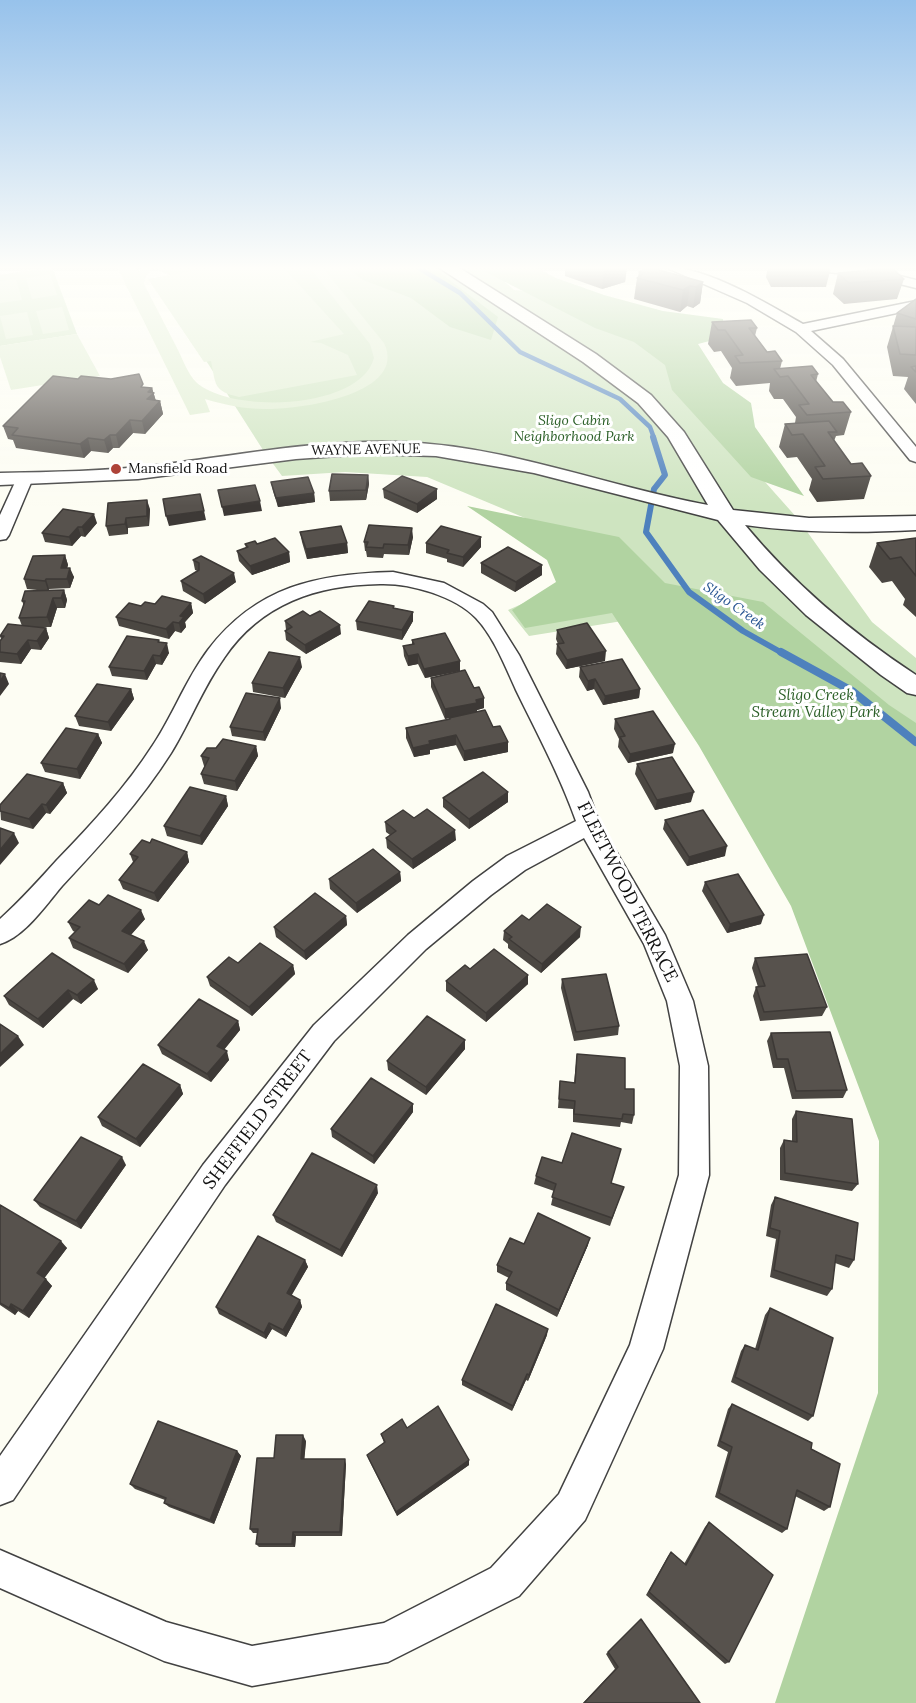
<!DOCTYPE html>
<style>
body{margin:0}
canvas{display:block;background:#fdfdf3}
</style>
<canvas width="916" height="1703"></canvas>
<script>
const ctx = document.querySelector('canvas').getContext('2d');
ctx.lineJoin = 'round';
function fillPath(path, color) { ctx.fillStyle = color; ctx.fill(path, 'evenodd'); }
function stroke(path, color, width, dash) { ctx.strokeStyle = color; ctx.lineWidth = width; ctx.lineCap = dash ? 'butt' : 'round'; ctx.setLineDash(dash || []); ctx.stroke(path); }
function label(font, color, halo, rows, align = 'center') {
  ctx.font = font + ' Lora,serif'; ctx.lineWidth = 6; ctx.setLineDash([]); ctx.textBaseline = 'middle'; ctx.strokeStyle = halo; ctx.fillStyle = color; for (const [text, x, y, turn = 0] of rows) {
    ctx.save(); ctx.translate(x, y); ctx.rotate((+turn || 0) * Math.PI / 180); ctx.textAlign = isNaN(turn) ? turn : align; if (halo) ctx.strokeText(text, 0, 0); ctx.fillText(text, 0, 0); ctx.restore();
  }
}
fillPath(new Path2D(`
 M52 267 77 334 0 346V275Z
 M151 267H488L514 290 569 294 622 305 758 474 798 519 872 622 916 658V1234L890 1072 641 618 529 636 508 610 607 567 556 531 427 477 345 472 282 476 263 450 198 348 216 295Z`), '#cee4c0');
fillPath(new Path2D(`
 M346 267H418L439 272 498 317 491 340 450 327 411 298 363 280Z
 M476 267H535L556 278 604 295 663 311 723 319 725 337 698 344 723 383 751 403 755 427 804 496 751 477 672 390 665 365 634 342 595 328Z
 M467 506 619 537 665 583 763 602 889 705 916 723V1703H775L878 1393 879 1141 791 906 699 746 612 613 525 628 512 610 556 582 547 560Z`), '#b1d3a1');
fillPath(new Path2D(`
 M117 267H135L138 272 142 267H153L145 278 144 284C155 306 167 328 178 350 183 360 188 374 196 382 230 414 360 410 374 358L370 344 309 267H322L384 343C409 395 296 410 265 409 244 409 225 405 205 399L210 412 190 415Z
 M216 267H283L344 334 310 342 321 343 348 355 357 375 239 397C213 391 216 385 211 361L204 362 148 279Z
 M50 274 57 295 32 299 26 278Z
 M16 279 22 300 0 303V281Z
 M62 307 69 330 43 334 36 311Z
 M27 312 33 335 6 339 0 316Z
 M77 334 100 376 11 390 0 357V346Z`), '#dfedd1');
stroke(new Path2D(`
 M417 267 460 293 520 352 620 399 650 427 654 438`), '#4e81bd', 4.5);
stroke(new Path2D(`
 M653 437 665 475 654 489 646 532 689 592 743 631 784 654`), '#4e81bd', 6);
stroke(new Path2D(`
 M781 652 852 691 916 742`), '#4e81bd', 8);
const minor = new Path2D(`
 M665 267C708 267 766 303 803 324L916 301V309L811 331 843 359 916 447V462L910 460 833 365 796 332 747 303Z
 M811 267 868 268 916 280V288L868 276 817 271Z
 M25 473 33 478 9 535 6 539 0 540V515L17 478Z
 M393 572 444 583 483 604 492 612 519 655 588 792 600 824 665 935 693 1001 708 1066 709 1175 663 1349 585 1520 519 1596 388 1662 252 1686 164 1661 0 1588V1550L166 1622 252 1646 384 1623 491 1568 559 1494 630 1345 679 1175 680 1066 667 1001 644 944 584 838 525 870 491 895 426 949 334 1041 225 1185 13 1500 0 1505V1456L203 1165 314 1025 408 935 473 881 507 856 576 821C560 776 537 733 516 690 505 666 494 637 476 618 455 596 410 583 380 584 317 585 261 603 224 658 203 687 190 722 171 753 140 802 101 844 62 886 45 906 25 936 0 944V919C20 901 39 880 57 860 92 824 126 787 153 745 173 715 186 679 208 650 257 586 317 574 393 572Z`);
const tertiary = new Path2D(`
 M438 267H458L596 354 651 395 684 432 733 510 809 518 916 516V530C859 533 802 533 745 525 794 584 852 633 916 675V695L907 693 881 675 806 615 760 570 718 520 534 473 436 456 366 454 296 459 138 479 0 485V473C53 472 106 471 159 465 239 455 320 439 402 442 508 446 605 486 708 505L668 437 638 403 583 362Z`);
stroke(minor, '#424242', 3);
stroke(tertiary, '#424242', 3);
fillPath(minor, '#fff');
fillPath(tertiary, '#fff');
fillPath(new Path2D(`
 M565 267H627L625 282 602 289 565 276Z
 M768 267H831L826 287H771L766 277Z
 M639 272 703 282 700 303 693 308 687 306 680 312 634 299 637 278 638 277Z
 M838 273 904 279 897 299 844 304 833 294Z
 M916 299V404L904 389 908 377 893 376 887 347 897 313Z
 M712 322 757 328 755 336 767 352 782 361 780 369 818 374 816 382 833 402 851 412 844 435 836 436 834 441 851 464 871 476 864 499 817 502 809 490 812 479 797 457 787 458 779 447 785 424 795 423 796 417 783 399H774L769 391 770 383 736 386 730 378 732 368 721 351 714 352 708 344Z
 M144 387 152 388 156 401H160L163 414 145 434 133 433 119 448H113L108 453 91 451 84 458 16 448 13 440 8 439 3 426Z
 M368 475 369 484 366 500 330 501 329 491Z
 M271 482 314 493 315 502 278 507 273 491Z
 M383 489H437V499L417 513 384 498Z
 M150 509 149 526 128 528V534L109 536 106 526Z
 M97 523 85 537 81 536 72 546 45 542 42 533Z
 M300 532 347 543 348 553 307 559 302 542Z
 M413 537 409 555 384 554 383 558 367 557 366 551H365L364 542Z
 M916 538V617L903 605 905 599 892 581 882 583 869 567 877 543Z
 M426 543 481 547 463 567 447 562V559L426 553Z
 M245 544H257L289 552 290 562 252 575 239 561 237 551 246 548Z
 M65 555 68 565 67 568 74 577 70 588 49 589 48 591 64 590 67 600 65 608H57L51 627H37L46 628 49 638 41 650 31 649 21 664 0 662V641L1 639 0 636 22 626 19 618 24 606 22 601 47 591 27 589 24 579Z
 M193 560 236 582 205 604 183 591 181 581 198 571 195 570Z
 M481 563 542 575 515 592 481 573Z
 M191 603 193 613 185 622 186 627 181 633 175 631 169 639 119 626 116 617 141 606 155 604Z
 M394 606V608L413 612V621L402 640 357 630 356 621Z
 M285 621 341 634 306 654 286 640 285 631 286 630Z
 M557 630 605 661 566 669 556 654 557 644H558L556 639Z
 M159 640 160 643 169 653 162 665 156 664 147 680 112 676 109 667Z
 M412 640 460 671 425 678 418 664 408 666 404 656 403 646 412 645Z
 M302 667 285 698 253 692 252 683Z
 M580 667 640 689 639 698 603 705 594 689 587 691 579 677Z
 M431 678 474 688 484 698V708L477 710V712L508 742V752L464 761 456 745 430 750V754L414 757 406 738V728L449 720V718L445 719 431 687Z
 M131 689 134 699 111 731 79 726 75 716Z
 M281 708 265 741 232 736 230 727Z
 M615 719 673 753 628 763 618 747 619 739 614 729Z
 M98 734 102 743 80 779 45 772 41 763Z
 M256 746 258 756 237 791 204 784 201 774 205 766H204L201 756 216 748Z
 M637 764 691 802 655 810 635 774Z
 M63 783 67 793 50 814 46 813 33 829 1 820 0 805Z
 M226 796 228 806 202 845 167 836 164 826Z
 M443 798 508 802 469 829 443 807Z
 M414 818 456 840 413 869 387 848 386 838 390 835 386 832 385 822Z
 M665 820 725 856 687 866 663 829Z
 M150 843 187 852 189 862 158 902 123 889 119 880 133 862 130 854Z
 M400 872 401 881 357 913 330 889 329 879Z
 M705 882 761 924 727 933 702 891Z
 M99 905 145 919 131 935 148 950 128 973 73 948 69 938 75 932 73 931 68 922Z
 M346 916 347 925 306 960 276 937 274 927Z
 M529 920 580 937 541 973 508 948V944L503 940 504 931Z
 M52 953 98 989 81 1004 73 999 43 1028 9 1005 4 996Z
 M755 958 827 1007 822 1016 760 1021 753 996 756 987H758L752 968Z
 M238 963 293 965 295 974 252 1016 210 986 207 977Z
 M470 969 528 984 486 1022 446 991V981Z
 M562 979 619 1026 618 1035 574 1041 561 988Z
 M238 1021 240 1030 224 1050 229 1060 211 1082 162 1054 158 1045Z
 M771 1033 847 1090 843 1098 792 1099 784 1068H773L767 1041Z
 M465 1040V1049L426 1095 388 1070 387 1061Z
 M577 1054 625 1089 634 1115 632 1124 621 1122 620 1127 573 1122V1109L558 1108 560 1081 574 1083Z
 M180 1085 183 1094 140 1147 102 1126 98 1117Z
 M796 1111 858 1184 852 1191 780 1180V1148L784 1140 792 1141V1119Z
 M413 1112 374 1164 332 1137 331 1129Z
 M126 1165 81 1229 40 1207 34 1200Z
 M536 1176 611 1183 621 1194 610 1226 551 1205 554 1191 534 1184Z
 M378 1193 342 1257 276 1222 273 1215Z
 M775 1197 854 1260 849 1268 835 1263 832 1289 827 1296 770 1277 776 1239 766 1236 771 1205Z
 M0 1205 67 1248 44 1278 52 1286 29 1318 18 1311 15 1315 0 1305Z
 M524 1244 588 1245 557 1317 506 1290V1283L509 1278 497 1272V1265Z
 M305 1260 308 1267 291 1295 300 1300 302 1307 286 1337 272 1329 266 1339 219 1314 216 1307Z
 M770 1308 813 1416 808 1421 731 1382 741 1351 745 1345 755 1349 765 1315Z
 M547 1335 528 1381 526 1380 512 1411 462 1385V1380Z
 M732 1404 811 1449 830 1507 824 1511 795 1496 787 1529 782 1533 715 1497 728 1452 717 1446 728 1409Z
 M407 1428 469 1460V1465L397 1516 369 1460 367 1455 384 1443 381 1434Z
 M306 1441 304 1459 346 1464 342 1536H296L295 1547H259L256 1544 257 1533H253L250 1529 274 1458Z
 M237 1451 241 1456 214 1524 169 1507 164 1503 165 1500 135 1489 130 1484Z
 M709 1522 729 1662 725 1664 646 1595 668 1556 671 1552 684 1564 705 1527Z
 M641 1619 700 1703H583L615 1669 606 1654Z`), '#4b4742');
fillPath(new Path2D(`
 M608 267H627L625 282 602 289 604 268Z
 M703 282 700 303 693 308 696 287Z
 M690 286 687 306 680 312 683 290Z
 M152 388 157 405 160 401 163 414 145 434 142 421 148 392Z
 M130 420 133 433 119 448 116 435Z
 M110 435 113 448 108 453 104 440Z
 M88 438 91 451 84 458 80 444Z
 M368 475 369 484 366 500V490Z
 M437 489V499L417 513V504Z
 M314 493 315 502 278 507 276 498Z
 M147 500 150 509 149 526 147 516Z
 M260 501 262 511 224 516 222 507Z
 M204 511 206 520 169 526 166 516Z
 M94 514 97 523 85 537 82 527Z
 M126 518 128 528V534L125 524Z
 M78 527 81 536 72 546 69 537Z
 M412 528 413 537 409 555 408 545Z
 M481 537V547L463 567V557Z
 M347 543 348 553 307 559 306 549Z
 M289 552 290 562 252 575 250 566Z
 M65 555 68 565 64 578 61 568Z
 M542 565V575L515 592 516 582Z
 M70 568 74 577 70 588 67 579Z
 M234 573 236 582 205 604 203 594Z
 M46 579 49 589 48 591 45 581Z
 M64 590 67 600 65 608 61 598Z
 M53 598 57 608 51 627 47 617Z
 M191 603 193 613 185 622 186 627 181 633 179 623 180 616Z
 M413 612V621L402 640V630Z
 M173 622 175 631 169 639 166 629Z
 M340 625 341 634 306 654 305 645Z
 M46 628 49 638 41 650 37 641Z
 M28 640 31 649 21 664 17 654Z
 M167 643 169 653 162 665 160 656Z
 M606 651 605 661 566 669 567 660Z
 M418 654V664L408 666V656Z
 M153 655 156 664 147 680 144 671Z
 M300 657 302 667 285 698 283 688Z
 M460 661V671L425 678 424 669Z
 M5 674 9 684 0 696V681Z
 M595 679 594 689 587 691 588 681Z
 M131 689 134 699 111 731 108 722Z
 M640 689 639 698 603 705 605 696Z
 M280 698 281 708 265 741 263 732Z
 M484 698V708L477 710V712L445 719V709Z
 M98 734 102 743 80 779 77 769Z
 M456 735V745L430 750V754L414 757 413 748 429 741Z
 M508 742V752L464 761V751Z
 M675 744 673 753 628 763 630 754Z
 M256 746 258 756 237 791 235 781Z
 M63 783 67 793 50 814 46 805Z
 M508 792V802L469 829V819Z
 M694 792 691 802 655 810 657 800Z
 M226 796 228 806 202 845 200 836Z
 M42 804 46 813 33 829 29 819Z
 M455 830 456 840 413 869 412 859Z
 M14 833 19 843 0 865V850Z
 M727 846 725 856 687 866 689 857Z
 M187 852 189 862 158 902 154 893Z
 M400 872 401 881 357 913 356 903Z
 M141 910 145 919 126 940 122 931Z
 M764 915 761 924 727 933 730 924Z
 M346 916 347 925 306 960 304 951Z
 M581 927 580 937 541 973 542 964Z
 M144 941 148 950 128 973 124 964Z
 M293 965 295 974 252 1016 249 1007Z
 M528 975V984L486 1022V1013Z
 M94 980 98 989 81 1004 77 995Z
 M68 990 73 999 43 1028 38 1019Z
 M238 1021 240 1030 220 1054 217 1046Z
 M18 1036 24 1045 0 1067V1054Z
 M465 1040V1049L426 1095V1087Z
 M227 1051 229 1060 211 1082 207 1074Z
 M180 1085 183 1094 140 1147 136 1139Z
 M413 1104V1112L374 1164 373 1156Z
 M122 1157 126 1165 81 1229 76 1221Z
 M377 1185 378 1193 342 1257 340 1250Z
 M590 1238 588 1245 557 1317 559 1310Z
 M61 1241 67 1248 43 1280 37 1273Z
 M305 1260 308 1267 289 1300 287 1293Z
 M46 1279 52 1286 29 1318 23 1311Z
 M300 1300 302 1307 286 1337 283 1330Z
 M11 1304 18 1311 15 1315 9 1308Z
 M269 1323 272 1329 266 1339 264 1333Z
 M548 1329 547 1335 528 1381 529 1375Z
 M527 1374 526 1380 512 1411 513 1406Z
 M303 1435 306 1441 304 1464 301 1459Z
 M237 1451 241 1456 214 1524 210 1520Z
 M345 1459 346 1464 342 1536 340 1532Z
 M469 1460V1465L397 1516 396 1512Z
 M293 1532 296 1536 295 1547 292 1544Z`), '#3d3936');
const building = new Path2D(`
 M646 267H648L703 282 696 287 690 286 683 290 637 278 644 273 639 272Z
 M892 268 904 279 849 283 838 273Z
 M916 299V319L897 313Z
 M751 320 757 328H749L767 352 775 351 782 361 740 363 735 356 743 355 725 330H718L712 322Z
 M893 326 916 327V355L900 354Z
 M812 366 818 374 811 375 833 402H843L851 412 807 415 799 405 809 404 788 376 780 377 774 369Z
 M916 366V372L911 367Z
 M139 374 143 384 141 387 152 388 148 392 154 393 147 399 160 401 142 421 130 420 116 435H110L104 440 88 438 80 444 12 435 18 428 3 426 53 376 78 379 81 376 111 379Z
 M829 421 837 432H828L851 464 862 463 871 476 823 479 815 467 825 466 803 434 792 435 785 424Z
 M332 474 368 475 366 490 329 491Z
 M402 476 437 489 417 504 383 489Z
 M308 477 314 493 276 498 271 482Z
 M255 485 260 501 222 507 218 490Z
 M200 494 204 511 166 516 163 499Z
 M147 500V516L126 518 125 524 106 526 108 503Z
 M63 509 94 514 82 527H78L69 537 42 533Z
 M369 525 412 528 408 545 384 544 383 548 366 547 368 542H364Z
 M341 526 347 543 306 549 300 532Z
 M441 526 481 537 463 557 447 553 449 550 426 543Z
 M275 538 289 552 250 566 237 551 248 547 245 544 255 541 257 544Z
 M916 538V576L901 557 890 559 877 543Z
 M508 547 542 565 516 582 481 563Z
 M65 555 61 568H70L67 579H46L45 581 24 579 33 556Z
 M201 556 234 573 203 594 181 581 199 570V563L193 560Z
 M64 590 61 598H53L47 617 19 618 25 601H22L25 591Z
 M162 596 191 603 180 616 184 617 179 623 173 622 166 629 116 617 129 603 141 606 145 602 155 604Z
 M369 601 394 606 393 608 413 612 402 630 356 621Z
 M303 611 310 616 320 611 340 625 305 645 285 631 292 627 285 621Z
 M587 623 606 651 567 660 557 644 564 643 557 630Z
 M8 624 46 628 37 641 28 640 17 654 0 652V641L4 636H0Z
 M445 633 460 661 424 669 418 654 408 656 403 646 414 644 412 640Z
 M127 636 159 640 158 642 167 643 160 656 153 655 144 671 109 667Z
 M269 652 300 657 283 688 252 683Z
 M622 659 640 689 605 696 595 679 588 681 580 667Z
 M465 670 474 688 479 687 484 698 476 700 477 703 445 709 431 678Z
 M0 673 5 674 0 681Z
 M97 684 131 689 108 722 75 716Z
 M246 693 280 698 263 732 230 727Z
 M485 710 493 727 500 726 508 742 464 751 456 735 429 741 430 744 413 748 406 728 450 719 449 718Z
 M653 711 675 744 630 754 620 737 625 736 615 719Z
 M66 728 98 734 77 769 41 763Z
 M223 739 256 746 235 781 201 774 209 758 201 756 207 748H216Z
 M672 757 694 792 657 800 637 764Z
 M483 772 508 792 469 819 443 798Z
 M27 774 63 783 46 805 42 804 29 819 0 811V805Z
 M190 787 226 796 200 836 164 826Z
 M427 809 455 830 412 859 386 838 396 831 385 822 403 810 414 818Z
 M703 810 727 846 689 857 665 820Z
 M0 828 14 833 0 850Z
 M152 839 187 852 154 893 119 880 138 857 130 854 142 840 150 843Z
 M373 849 400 872 356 903 329 879Z
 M738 874 764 915 730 924 705 882Z
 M315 893 346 916 304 951 274 927Z
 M108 895 141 910 122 931 144 941 124 964 69 938 80 927 68 922 89 900 99 905Z
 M547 904 581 927 542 964 509 939 512 937 504 931 522 915 529 920Z
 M260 943 293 965 249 1007 207 977 229 957 238 963Z
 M494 949 528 975 486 1013 446 981 465 965 470 969Z
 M52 953 94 980 77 995 68 990 38 1019 4 996Z
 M807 954 827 1007 764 1012 756 987 765 986 755 958Z
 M606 974 619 1026 576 1032 562 979Z
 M199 999 238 1021 217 1046 227 1051 207 1074 158 1045Z
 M427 1016 465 1040 426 1087 387 1061Z
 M0 1024 18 1036 0 1054Z
 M830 1032 847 1090 796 1091 788 1059H777L771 1033Z
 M577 1054 625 1058V1089H634V1115L623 1114 622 1119 574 1114 575 1101 559 1099 560 1081 575 1083Z
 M143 1064 180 1085 136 1139 98 1117Z
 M371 1078 413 1104 373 1156 331 1129Z
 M796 1111 852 1119 858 1184 785 1173 784 1140 797 1142Z
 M572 1133 621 1149 611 1183 624 1187 612 1218 552 1197 556 1184 536 1176 542 1157 562 1163Z
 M81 1137 122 1157 76 1221 34 1200Z
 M312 1153 377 1185 340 1250 273 1215Z
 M775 1197 858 1223 854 1260 836 1255 832 1289 774 1270 780 1231 770 1228Z
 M0 1205 61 1241 37 1273 46 1279 23 1311 11 1304 9 1308 0 1303Z
 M538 1213 590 1238 559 1310 506 1283 512 1272 497 1265 510 1238 524 1244Z
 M258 1236 305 1260 287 1293 300 1300 283 1330 269 1323 264 1333 216 1307Z
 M496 1304 548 1329 529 1375 527 1374 513 1406 462 1380Z
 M770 1308 833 1338 813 1416 735 1377 745 1345 758 1350Z
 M732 1404 812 1443 811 1449 840 1464 830 1507 797 1490 787 1529 719 1493 732 1447 720 1441Z
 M438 1406 469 1460 396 1512 367 1455 385 1442 381 1434 402 1419 407 1428Z
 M158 1421 237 1451 210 1520 164 1503 166 1498 130 1484Z
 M276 1435H303L301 1459H345L340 1532H293L292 1544H256L258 1529H250L257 1458H274Z
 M709 1522 773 1575 729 1662 649 1592 671 1552 686 1565Z
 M641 1619 700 1703H584L618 1667 608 1652Z`);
fillPath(building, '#57524d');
stroke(building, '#3d3936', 1.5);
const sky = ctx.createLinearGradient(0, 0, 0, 506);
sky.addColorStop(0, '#97c2eb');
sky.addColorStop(0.53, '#fefefa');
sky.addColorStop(1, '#fefefa00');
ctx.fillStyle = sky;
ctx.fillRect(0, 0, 916, 506);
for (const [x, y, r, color] of [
 [116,469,6,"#ae4338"]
]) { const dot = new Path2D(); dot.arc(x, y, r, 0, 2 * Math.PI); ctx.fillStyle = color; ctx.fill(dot); stroke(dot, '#fff', 2); }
label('italic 14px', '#2b5f27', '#fff', [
 ["Sligo Cabin",574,421],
 ["Neighborhood Park",574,437]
]);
label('14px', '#0f0f0f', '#fff', [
 ["WAYNE AVENUE",366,450,-1]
]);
label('14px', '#0f0f0f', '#fff', [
 ["Mansfield Road",128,469]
], 'left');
label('italic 14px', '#285592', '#fff', [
 ["Sligo Creek",734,606,35]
]);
label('italic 15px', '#2b5f27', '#fff', [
 ["Sligo Creek",816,696],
 ["Stream Valley Park",816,713]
]);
label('18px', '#0f0f0f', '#fff', [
 ["FLEETWOOD TERRACE",627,892,63],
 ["SHEFFIELD STREET",258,1120,-53]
]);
</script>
